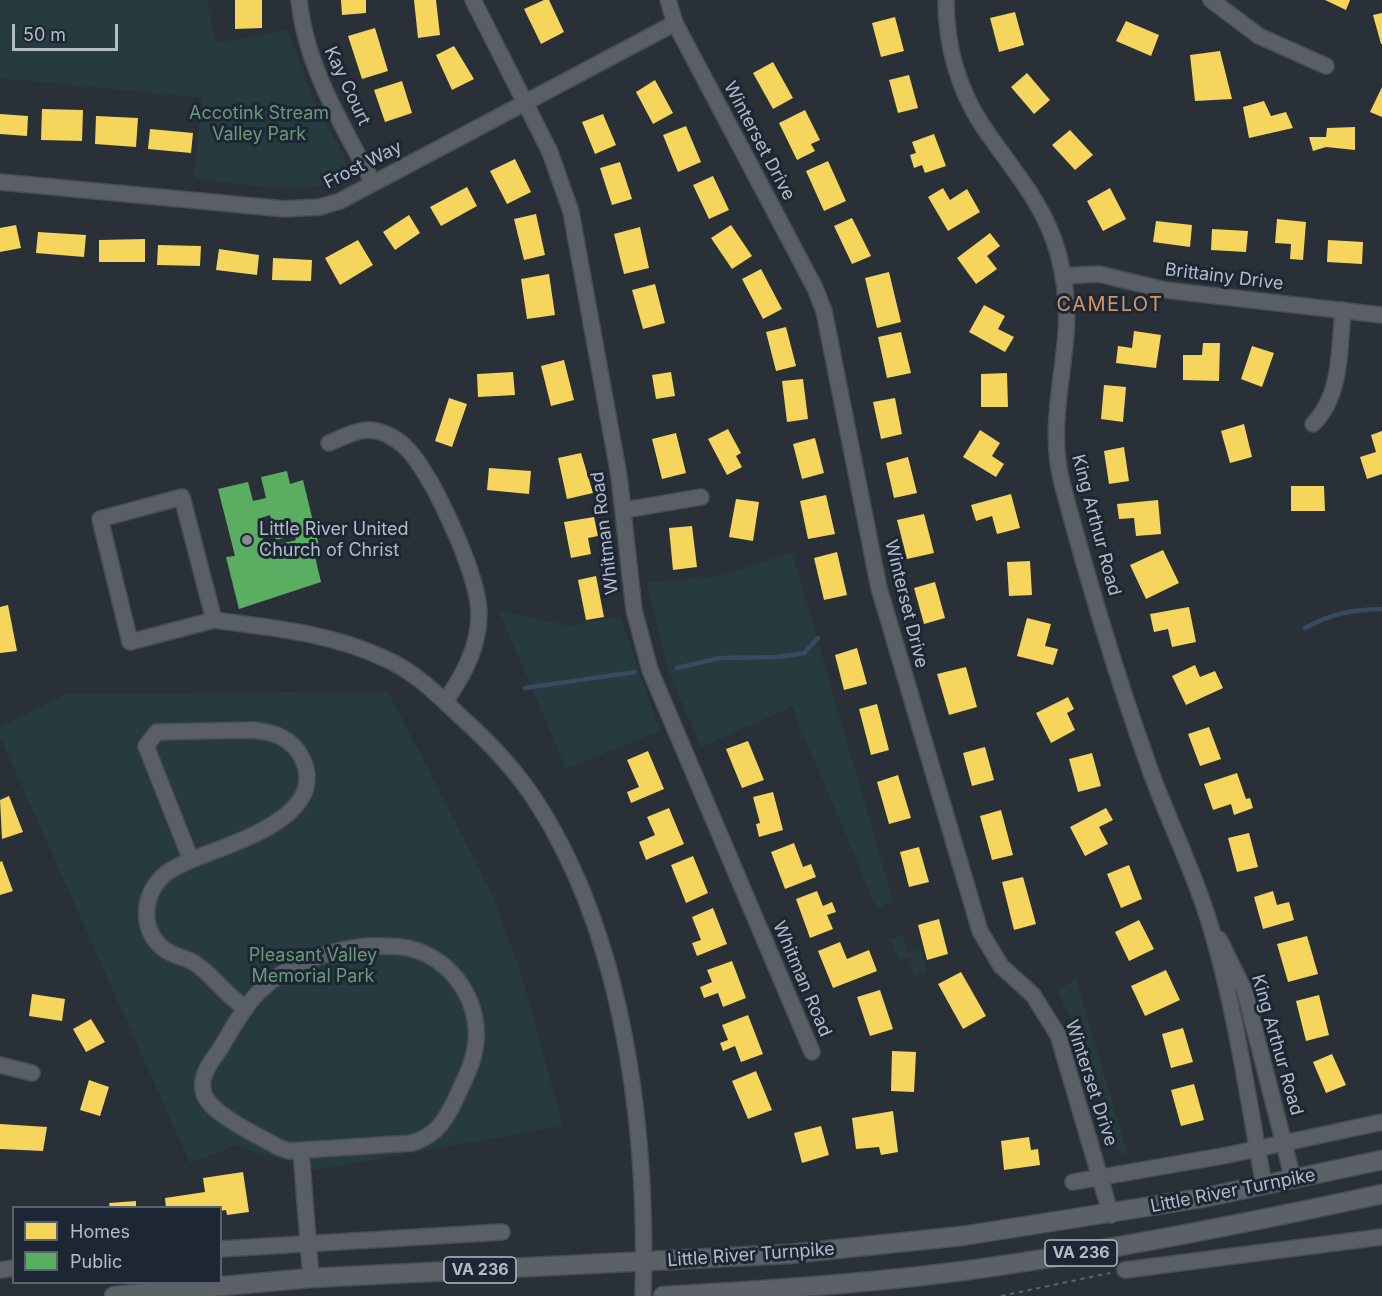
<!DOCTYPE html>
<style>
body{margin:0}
#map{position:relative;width:1382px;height:1296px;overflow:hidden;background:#2a3038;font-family:Inter,sans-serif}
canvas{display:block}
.legend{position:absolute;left:12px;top:1206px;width:210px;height:78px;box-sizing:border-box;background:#1d2633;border:2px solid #59626f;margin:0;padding:8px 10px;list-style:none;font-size:18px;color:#b4bcc9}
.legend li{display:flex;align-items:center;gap:12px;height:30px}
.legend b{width:30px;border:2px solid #59626f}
.scale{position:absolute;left:12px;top:24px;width:106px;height:27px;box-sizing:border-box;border:3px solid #b4bcc9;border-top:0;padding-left:8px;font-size:18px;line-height:21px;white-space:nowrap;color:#b4bcc9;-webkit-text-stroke:4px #1d2633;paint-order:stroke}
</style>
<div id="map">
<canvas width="1382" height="1296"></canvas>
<ul class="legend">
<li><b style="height:16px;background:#f6d55c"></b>Homes</li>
<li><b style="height:16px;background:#5aae61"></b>Public</li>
</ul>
<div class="scale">50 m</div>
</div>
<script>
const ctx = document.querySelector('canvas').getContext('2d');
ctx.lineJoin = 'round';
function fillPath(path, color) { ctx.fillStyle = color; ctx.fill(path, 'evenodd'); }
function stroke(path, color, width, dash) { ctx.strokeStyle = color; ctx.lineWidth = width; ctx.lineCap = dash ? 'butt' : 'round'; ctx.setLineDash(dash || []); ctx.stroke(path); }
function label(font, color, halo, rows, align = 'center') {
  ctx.font = font + ' Inter,sans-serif'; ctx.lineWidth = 6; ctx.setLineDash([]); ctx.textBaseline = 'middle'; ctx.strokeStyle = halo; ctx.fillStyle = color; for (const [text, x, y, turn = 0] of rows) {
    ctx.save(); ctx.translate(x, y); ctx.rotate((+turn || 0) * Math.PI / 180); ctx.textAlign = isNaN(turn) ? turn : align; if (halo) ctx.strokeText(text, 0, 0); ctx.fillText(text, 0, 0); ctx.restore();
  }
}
fillPath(new Path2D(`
 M0 0H207L215 43 288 30 311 95 346 160 344 174C322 201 227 182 194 178L202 98 0 78Z
 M792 552 893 901 877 909 792 707 701 747 668 669 647 582 721 576Z
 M499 611 570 626 620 616 660 731 566 769Z
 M388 691 491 892 520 970 563 1126 317 1170 235 1146 190 1163 0 737V727L66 694Z
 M903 935 908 953 921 949 927 972 914 976 909 957 899 961 890 939Z
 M1076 979 1128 1156 1110 1145 1078 1033 1057 991Z`), '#273a3e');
fillPath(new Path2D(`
 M235 0H262V28L235 29Z
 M341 0H366V13L342 15Z
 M414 0H436L440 35 418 38Z
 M544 0H549L564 32 541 44 524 9Z
 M1325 0H1350L1346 10Z
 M1015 12 1024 45 999 52 990 18Z
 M1382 13V44H1381L1373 15Z
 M895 17 904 51 881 57 872 23Z
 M1126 21 1159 35 1151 56 1116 41Z
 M375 28 388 71 362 79 348 36Z
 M454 46 474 79 452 90 436 55Z
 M1220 51 1232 99 1195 101 1190 55Z
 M773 62 793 98 773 109 753 73Z
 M1027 73 1050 100 1034 114 1011 87Z
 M909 75 918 108 898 113 889 80Z
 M655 80 673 113 653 124 636 92Z
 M402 81 412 113 385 122 374 90Z
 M1382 87V117L1370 112Z
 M1264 101 1271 116 1286 112 1293 128 1249 138 1243 107Z
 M42 109 83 110 82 141 41 140Z
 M805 110 820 140 811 144 815 151 797 160 779 123Z
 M0 114 28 116 27 136 0 134Z
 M603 114 616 145 595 154 582 122Z
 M96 116 138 118 136 147 95 144Z
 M686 126 701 162 678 172 663 135Z
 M1355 127V150L1326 147 1313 151 1309 137H1326L1327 128Z
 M150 129 193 133 191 153 148 149Z
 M1070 130 1093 155 1075 170 1052 145Z
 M934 134 946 166 925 173 922 165 914 168 910 155 916 153 912 142Z
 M515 159 531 192 507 204 490 171Z
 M828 161 846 201 824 211 806 171Z
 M620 162 632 199 612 205 600 168Z
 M713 176 729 210 709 219 693 185Z
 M467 187 477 206 441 226 430 207Z
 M943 188 950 200 967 189 980 212 948 231 928 197Z
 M1110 188 1126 219 1103 231 1087 201Z
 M536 214 545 255 524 260 514 219Z
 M409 215 420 233 395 250 383 232Z
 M852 218 871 256 852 264 834 226Z
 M1277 219 1306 222 1303 260 1290 259 1291 244 1275 243Z
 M1156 221 1192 225 1190 247 1153 242Z
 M16 225 21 248 0 252V228Z
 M731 225 752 256 732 269 711 238Z
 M640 227 649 268 624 274 614 234Z
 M1212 229 1248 231 1246 252 1211 250Z
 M38 232 86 235 84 257 36 253Z
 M990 233 1000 246 987 256 997 269 976 284 957 258Z
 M145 239V262H99V240Z
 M358 240 373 265 340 285 325 258Z
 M1328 240 1363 242 1362 264 1327 262Z
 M158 245 201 246 200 266 157 265Z
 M219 249 259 255 257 275 216 270Z
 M273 258 312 260 311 281 272 280Z
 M761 269 782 309 763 319 742 279Z
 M889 272 901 322 877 328 865 278Z
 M549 274 555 315 527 319 521 279Z
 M655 284 665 323 643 329 632 290Z
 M984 305 1005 316 998 329 1014 337 1005 352 969 332Z
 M786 327 796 366 776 371 766 332Z
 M1134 331 1161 335 1156 368 1116 363 1118 346 1132 348Z
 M901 332 911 373 887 378 878 337Z
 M1203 343H1220L1219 381 1183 380V355H1202Z
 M1252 346 1274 353 1262 387 1241 379Z
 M564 360 574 400 551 406 541 366Z
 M513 372 515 395 478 397 477 374Z
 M671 372 675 396 656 399 652 375Z
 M1007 373 1008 407H981V374Z
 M803 379 808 419 787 422 782 381Z
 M1104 385 1126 387 1123 422 1101 419Z
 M449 398 467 404 452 447 435 441Z
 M895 398 902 434 881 439 873 402Z
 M1244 424 1252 457 1230 463 1221 431Z
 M728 429 741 453 736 456 742 467 727 475 708 439Z
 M980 430 1000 443 992 456 1004 464 996 477 963 457Z
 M1382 431V474L1367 479 1360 457 1376 452 1371 435Z
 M676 433 686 473 662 479 652 439Z
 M815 438 824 473 802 479 793 444Z
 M1124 447 1129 481 1109 484 1104 451Z
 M581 453 593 493 567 499 558 458Z
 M908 457 917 493 894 498 886 463Z
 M489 468 531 471 529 494 487 490Z
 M1291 486H1324L1325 511H1291Z
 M1011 494 1020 528 997 534 992 516 976 521 971 505Z
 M826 495 835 534 808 539 800 501Z
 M736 499 759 502 753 541 729 537Z
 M1158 500 1161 534 1136 536 1134 518 1119 519 1117 504Z
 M924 514 934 553 907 559 897 520Z
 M594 517 598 536 588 538 591 554 571 558 564 522Z
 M692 526 697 567 673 570 669 528Z
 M1163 550 1179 583 1146 599 1130 565Z
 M837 552 847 595 824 600 814 558Z
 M1030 561 1032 595 1009 596 1007 562Z
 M596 576 604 617 586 620 578 580Z
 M935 582 945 618 924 624 914 588Z
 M8 605 17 651 0 653V607Z
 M1189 607 1196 642 1172 647 1168 629 1154 632 1150 614Z
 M1027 618 1051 624 1045 646 1058 649 1053 665 1017 656Z
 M857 648 867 684 844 690 835 655Z
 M1195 665 1200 677 1215 671 1223 688 1186 705 1172 676Z
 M966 667 977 707 949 715 937 674Z
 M1068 697 1074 709 1067 713 1075 730 1051 743 1036 713Z
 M877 704 889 750 871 755 859 709Z
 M1209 727 1221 759 1200 766 1188 734Z
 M748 741 764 780 742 788 726 749Z
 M985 747 994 780 972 786 963 753Z
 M648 751 664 789 631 803 627 792 639 787 627 760Z
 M1092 753 1101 786 1078 792 1069 759Z
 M1237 773 1246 799 1250 798 1253 808 1234 815 1231 804 1213 810 1204 784Z
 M898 775 911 818 889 824 877 782Z
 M773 792 783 830 759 837 756 824 760 823 753 797Z
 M9 796 23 832 2 839 0 800Z
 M669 808 684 844 646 860 639 842 655 835 647 817Z
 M1106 808 1113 820 1099 827 1108 844 1085 856 1070 827Z
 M1001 810 1013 855 992 860 980 816Z
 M1249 833 1258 867 1237 872 1228 838Z
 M794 843 803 867 811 864 816 877 785 889 771 852Z
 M919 847 929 882 909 887 900 852Z
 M693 856 708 893 686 903 671 865Z
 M2 861 13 891 0 895V862Z
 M1129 865 1142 899 1121 908 1107 874Z
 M1023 877 1036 924 1014 930 1002 882Z
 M817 891 823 906 832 902 836 912 827 915 833 929 810 938 796 899Z
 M1273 891 1277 905 1289 902 1294 920 1263 929 1254 897Z
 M713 908 727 944 697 956 692 943 701 940 692 917Z
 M939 919 948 954 927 960 918 925Z
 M1139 920 1154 949 1129 961 1115 932Z
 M1307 936 1318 974 1288 982 1277 944Z
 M840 942 847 959 869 950 877 971 833 988 818 951Z
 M732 961 746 998 723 1007 718 993 704 998 700 987 712 982 707 970Z
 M1166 970 1180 1000 1145 1016 1131 986Z
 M961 972 986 1016 963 1029 938 984Z
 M880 990 893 1029 870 1036 857 997Z
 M32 994 65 999 62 1021 29 1016Z
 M1319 995 1329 1035 1306 1041 1296 1001Z
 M748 1015 763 1054 741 1062 735 1046 723 1051 720 1043 728 1040 722 1025Z
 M91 1019 105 1042 86 1052 73 1029Z
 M1183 1028 1193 1062 1171 1068 1162 1034Z
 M892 1051 916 1052 914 1092 891 1091Z
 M1332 1054 1346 1085 1326 1093 1313 1062Z
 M756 1071 772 1110 748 1119 732 1081Z
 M89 1080 109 1087 100 1116 80 1110Z
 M1194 1084 1204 1120 1181 1126 1171 1090Z
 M893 1111 898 1152 881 1155 879 1147 856 1149 852 1118Z
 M0 1124 47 1127 43 1151 0 1149Z
 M821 1126 829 1155 802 1163 794 1133Z
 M1029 1137 1031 1150 1038 1149 1040 1165 1004 1170 1001 1141Z
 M243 1172 249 1212 227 1215 226 1210 220 1211V1208H166L165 1198 205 1192 203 1178Z
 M136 1201V1208H110L109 1203Z`), '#f6d55c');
fillPath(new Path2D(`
 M287 471 290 484 303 480 319 546 313 548 321 582 239 609 226 557 235 556 218 489 248 482 253 501 266 498 261 477ZM270 515 276 540 294 535 296 540 265 548 258 519Z`), '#5aae61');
stroke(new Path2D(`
 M1305 628C1333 613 1350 610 1382 609
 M677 668 720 658 778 657 804 653 818 638
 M525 688 635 672`), '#384963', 4.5);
const minor = new Path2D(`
 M299 0C306 67 342 124 373 183
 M473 0 550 152 571 212 619 476 634 610 650 670 812 1052
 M668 0 675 23 815 288 824 311 879 588 980 931 1001 966 1033 995 1058 1035 1111 1215
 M946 0C946 44 958 88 982 125 1010 167 1044 202 1058 253 1065 279 1068 307 1066 334 1062 385 1049 431 1062 483 1087 577 1115 672 1148 764 1167 819 1195 872 1211 928 1236 1011 1248 1100 1264 1185
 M1211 0 1259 36 1326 66
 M0 182 285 209 320 207 340 201 675 23
 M1063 276 1099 274 1165 290 1382 315
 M1313 424C1342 395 1339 349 1343 310
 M329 443C344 437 361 427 377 431 390 434 403 443 411 453 436 484 478 574 479 613 479 647 464 674 445 702
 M625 510 701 497
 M214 620 130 642 100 519 182 497 214 620C273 628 331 633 386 659 415 672 438 695 461 717 487 740 511 765 531 794 625 933 648 1132 643 1296
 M253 730C274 732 292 738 302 758 331 817 229 844 191 860L146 746 157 732Z
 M191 860C181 865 171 868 163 876 142 896 140 930 164 949 173 956 184 957 193 962 213 974 225 996 246 1008
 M1219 939 1245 992 1293 1179
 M367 946C380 946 395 945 408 948 453 958 483 1004 475 1049 473 1064 465 1078 459 1092 448 1116 439 1135 412 1143L289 1151 278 1147C259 1136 212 1115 204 1094 198 1077 211 1062 220 1049 232 1029 243 1008 259 992 286 964 329 950 367 946Z
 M0 1065 32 1073
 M301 1151 311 1278
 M1073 1182 1228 1155 1382 1122
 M220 1249 502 1232
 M0 1270 14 1268
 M1125 1270 1382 1237`);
const major = new Path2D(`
 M114 1296 311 1278 789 1254 962 1236 1202 1198 1382 1160
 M663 1296C763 1290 863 1284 962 1271 1103 1252 1243 1224 1382 1194`);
stroke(minor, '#484c53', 18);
stroke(major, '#484c55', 21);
stroke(new Path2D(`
 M1001 1296 1110 1273`), '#5d636a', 2, [4.5, 4.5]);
stroke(minor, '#5a5e66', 15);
stroke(major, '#5c6168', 18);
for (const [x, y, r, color] of [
 [247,540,6,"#848b96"]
]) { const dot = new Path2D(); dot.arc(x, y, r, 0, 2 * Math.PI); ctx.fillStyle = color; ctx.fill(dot); stroke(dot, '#1d2633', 2); }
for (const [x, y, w] of [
 [1081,1253,72],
 [480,1270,72]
]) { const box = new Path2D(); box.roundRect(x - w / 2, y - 13, w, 26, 4.5); ctx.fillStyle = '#1d2633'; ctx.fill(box); stroke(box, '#b4bcc9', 1.5); }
label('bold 16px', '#b4bcc9', null, [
 ["VA 236",1081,1253],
 ["VA 236",480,1270]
]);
label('18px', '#b4bcc9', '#1d2633', [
 ["Kay Court",347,86,65],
 ["Winterset Drive",759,141,62],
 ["Frost Way",363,165,-27],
 ["Brittainy Drive",1224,277,7],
 ["King Arthur Road",1096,525,75],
 ["Whitman Road",605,533,-97],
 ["Winterset Drive",906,604,76],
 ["Whitman Road",802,979,67],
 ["King Arthur Road",1277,1045,74],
 ["Winterset Drive",1091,1083,72],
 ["Little River Turnpike",1233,1191,-11],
 ["Little River Turnpike",751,1255,-4]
]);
label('18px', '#6b9a76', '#1d2633', [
 ["Accotink Stream",259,114],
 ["Valley Park",259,135],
 ["Pleasant Valley",313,956],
 ["Memorial Park",313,977]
]);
label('18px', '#b4bcc9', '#1d2633', [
 ["Little River United",259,530],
 ["Church of Christ",259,551]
], 'left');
ctx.letterSpacing = '1.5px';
label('20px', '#d59563', '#1d2633', [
 ["CAMELOT",1110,305]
]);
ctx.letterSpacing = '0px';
</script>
